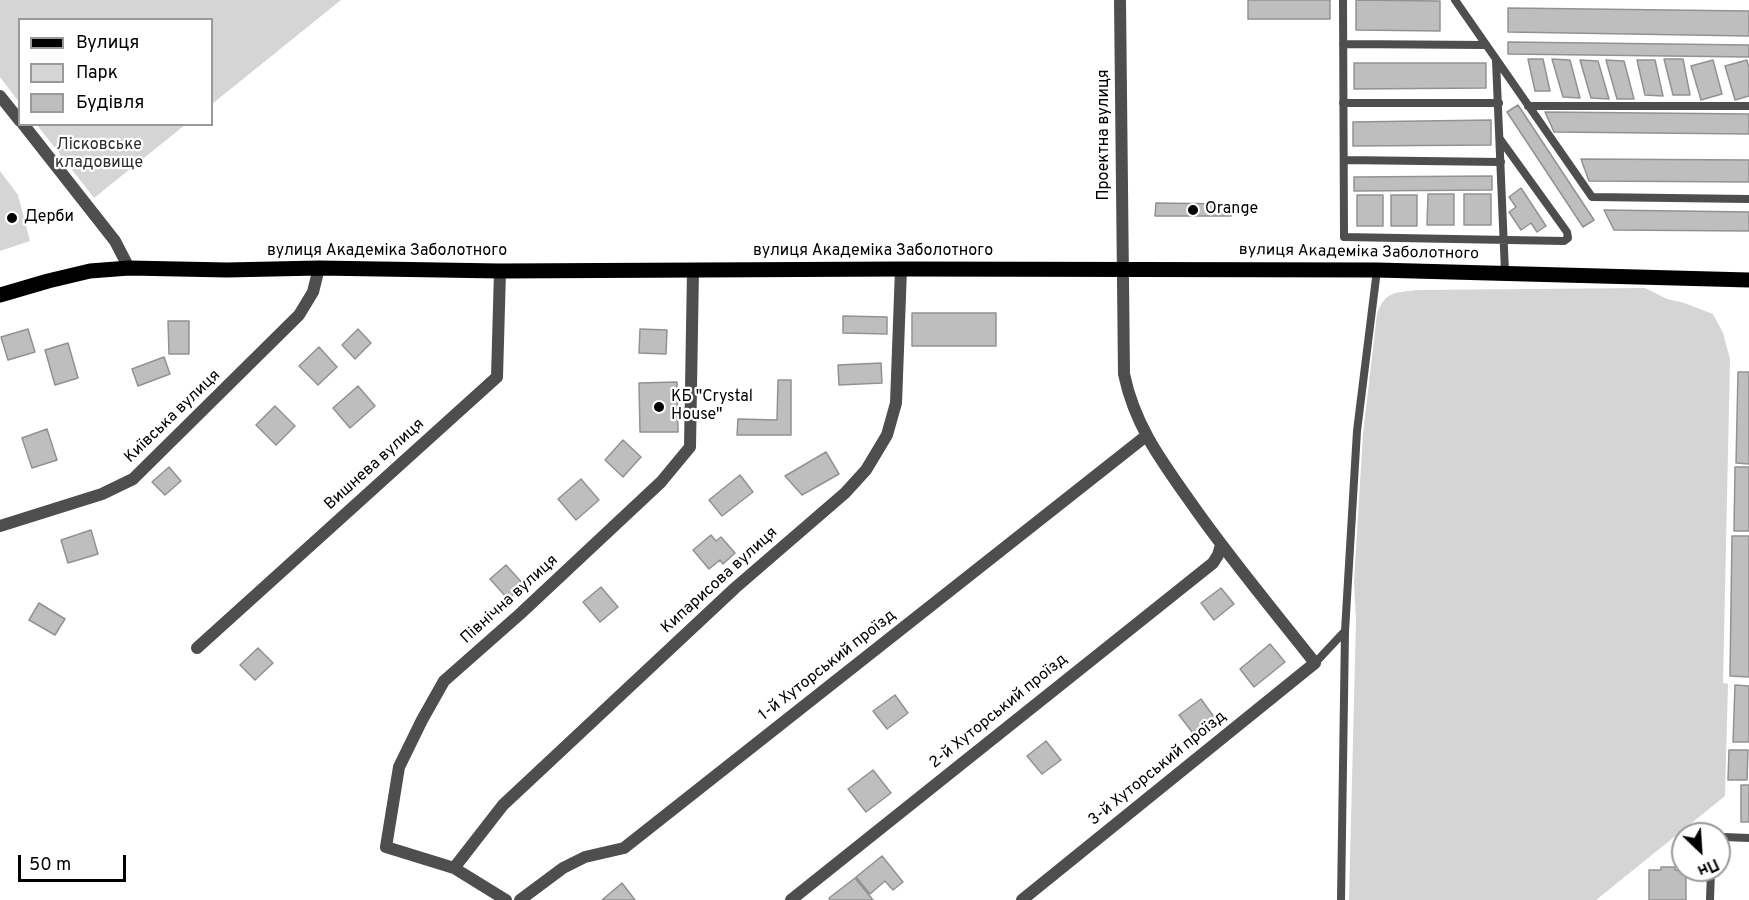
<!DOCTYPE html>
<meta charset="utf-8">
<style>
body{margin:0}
#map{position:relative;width:1749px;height:900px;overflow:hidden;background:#fff;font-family:Overpass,sans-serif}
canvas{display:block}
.legend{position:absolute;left:18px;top:18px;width:195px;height:108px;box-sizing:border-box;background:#fff;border:2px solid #999;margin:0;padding:8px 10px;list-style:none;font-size:18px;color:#000}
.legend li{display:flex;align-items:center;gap:12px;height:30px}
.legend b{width:30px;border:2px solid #999}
.north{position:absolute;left:1671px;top:822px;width:60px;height:60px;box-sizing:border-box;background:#fff;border:2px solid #999;border-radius:50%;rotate:155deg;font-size:16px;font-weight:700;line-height:24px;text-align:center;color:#000}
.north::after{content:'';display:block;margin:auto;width:21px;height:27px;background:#000;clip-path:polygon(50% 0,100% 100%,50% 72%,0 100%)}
.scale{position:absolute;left:18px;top:855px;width:108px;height:27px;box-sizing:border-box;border:3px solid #000;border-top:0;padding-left:8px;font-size:18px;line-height:21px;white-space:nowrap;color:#000;-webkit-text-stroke:4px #fff;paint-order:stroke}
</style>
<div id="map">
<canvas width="1749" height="900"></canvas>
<ul class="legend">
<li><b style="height:8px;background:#000"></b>Вулиця</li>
<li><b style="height:16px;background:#d5d5d5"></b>Парк</li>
<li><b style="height:16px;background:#bebebe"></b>Будівля</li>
</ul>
<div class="north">Пн</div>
<div class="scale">50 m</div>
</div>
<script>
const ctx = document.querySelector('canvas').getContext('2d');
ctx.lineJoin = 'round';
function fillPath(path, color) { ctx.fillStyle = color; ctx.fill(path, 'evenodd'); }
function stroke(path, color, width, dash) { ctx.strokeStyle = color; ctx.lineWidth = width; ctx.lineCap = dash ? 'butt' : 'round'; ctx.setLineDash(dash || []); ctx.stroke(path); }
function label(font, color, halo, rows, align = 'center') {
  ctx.font = font + ' Overpass,sans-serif'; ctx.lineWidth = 4.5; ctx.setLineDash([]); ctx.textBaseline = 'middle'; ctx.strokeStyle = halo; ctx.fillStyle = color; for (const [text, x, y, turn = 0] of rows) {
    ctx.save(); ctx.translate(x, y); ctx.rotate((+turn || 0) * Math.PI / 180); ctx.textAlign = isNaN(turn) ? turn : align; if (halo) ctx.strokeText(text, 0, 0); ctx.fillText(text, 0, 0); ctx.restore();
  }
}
fillPath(new Path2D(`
 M0 0H341L212 104V20H20L19 102 0 77Z
 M37 125H185L94 198Z
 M0 171 18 195 30 241 0 251Z
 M1645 288 1667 299 1684 303 1713 314 1723 333 1730 359 1723 683 1728 684 1725 796 1596 900H1349L1356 620 1354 582 1363 434 1377 314C1385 291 1395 293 1417 290Z`), '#d5d5d5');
const building = new Path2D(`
 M1248 0H1330V19H1248Z
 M1356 0 1440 1V31L1356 30Z
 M1508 8 1749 11V36L1508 32Z
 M1508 42 1749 45V57L1508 54Z
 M1528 59H1543L1550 91H1535Z
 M1552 59 1570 60 1580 98 1563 97Z
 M1664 59H1683L1690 95H1673Z
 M1580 60 1598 61 1609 99 1591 98Z
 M1606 60 1624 61 1634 99H1617Z
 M1637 60H1655L1663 96 1645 95Z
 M1713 60 1722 94 1701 100 1691 66Z
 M1747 60 1749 68V96L1735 100 1725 66Z
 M1354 63H1486V88L1354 89Z
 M1518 105 1594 220 1583 227 1507 112Z
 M1545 112 1749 114V134L1554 132Z
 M1491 120V145L1353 146V122Z
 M1581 159 1749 160V182L1589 181Z
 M1492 176V190L1354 191V177Z
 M1521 188 1546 226 1537 232 1531 223 1521 230 1509 212 1516 207 1509 197Z
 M1428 194H1454V225H1427Z
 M1464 194H1491V225H1464Z
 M1357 195H1383V226H1357Z
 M1391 195H1417V226H1391Z
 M1156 203 1231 204V216H1155Z
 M1604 210 1749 212V231L1614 230Z
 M912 313H996V346H912Z
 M843 316 887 317V334L843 333Z
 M168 321H189V354H169Z
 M28 329 35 352 8 360 1 337Z
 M358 329 371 343 355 359 342 345Z
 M640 329 667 330 666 354 639 353Z
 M68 343 78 378 55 385 45 350Z
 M319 347 337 367 318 385 299 366Z
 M164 357 170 374 138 386 132 369Z
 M881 363 882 383 839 385 838 365Z
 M1738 372H1749V464L1736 463Z
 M778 380H791V435H737L738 419 777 420Z
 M677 382 678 432H640L639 383Z
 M358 386 375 406 350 428 333 408Z
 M275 406 295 426 276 445 256 425Z
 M47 429 57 460 32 468 22 438Z
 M623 440 641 457 623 477 605 460Z
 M826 452 839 474 802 495 785 476Z
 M169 467 181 481 165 495 152 482Z
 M1735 467H1749V531H1734Z
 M740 475 753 492 722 516 709 500Z
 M581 479 599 500 576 520 558 499Z
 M91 530 98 554 68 563 61 540Z
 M711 535 716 541 721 537 735 553 723 564 720 560 709 569 693 550Z
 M1732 536H1749V677L1730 676Z
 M506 565 524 585 508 599 490 579Z
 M601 587 618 607 600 622 583 602Z
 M1221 588 1234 604 1214 620 1201 603Z
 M39 603 65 619 55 635 29 620Z
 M1270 644 1285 662 1254 687 1240 669Z
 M258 648 273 663 255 680 240 665Z
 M1735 685 1749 686V742H1733Z
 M895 695 908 713 887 729 873 711Z
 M1201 699 1217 721 1196 737 1179 715Z
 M1046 741 1061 760 1042 774 1027 756Z
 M1729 750H1748L1747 780H1728Z
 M873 770 891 793 866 812 848 789Z
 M1741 785H1749V822H1741Z
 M882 856 903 882 893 890 885 881 870 894 856 877Z
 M1661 867H1675V870L1686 871V900H1649V870H1661Z
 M855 878 873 900H830L829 898Z
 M622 883 635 900H602Z`);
fillPath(building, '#bebebe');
stroke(building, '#929292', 1.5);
stroke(new Path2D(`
 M1343 0 1344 237 1564 241 1568 238 1567 232 1500 139
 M1455 0 1592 197 1749 199
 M1343 44 1486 45
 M1496 61 1505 272
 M1343 103H1499
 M1528 106H1749
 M1344 160 1501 162
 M1315 663 1345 631
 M1719 840 1724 837 1749 838
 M1341 900 1345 631 1357 431 1377 270
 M1710 900 1711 870`), '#4e4e4e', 8);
stroke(new Path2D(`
 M0 96 20 121
 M23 124 115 241 129 268
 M0 526 102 494 133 479 299 315 313 292 319 268
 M197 648 497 377 500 271
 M454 868 503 805 735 588 845 493 866 470 887 435 896 403 901 269
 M506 900 454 868 386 847 399 767 422 720 444 681 520 614 661 482 690 447 693 270
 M520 900 563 868 585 857 624 848 1146 436
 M791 900 1213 563 1218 555 1221 545
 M1022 900 1315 663C1274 611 1232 561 1194 507 1163 463 1135 427 1124 374L1120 0`), '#4e4e4e', 12);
stroke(new Path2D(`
 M0 295 48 281 90 271 129 268 227 270 319 268 500 271 901 269 1377 270 1749 280`), '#000', 15);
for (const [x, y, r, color] of [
 [1193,210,6,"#000"],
 [12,218,6,"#000"],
 [659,407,6,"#000"]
]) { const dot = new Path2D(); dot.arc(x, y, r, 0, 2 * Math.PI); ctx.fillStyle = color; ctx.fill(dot); stroke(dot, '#fff', 2); }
label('16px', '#000', '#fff', [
 ["Проектна вулиця",1105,135,-90],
 ["вулиця Академіка Заболотного",387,252],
 ["вулиця Академіка Заболотного",873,252],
 ["вулиця Академіка Заболотного",1359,253,1],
 ["Київська вулиця",173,417,-44],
 ["Вишнева вулиця",375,465,-42],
 ["Кипарисова вулиця",720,581,-42],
 ["Північна вулиця",510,600,-42],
 ["1-й Хуторський проїзд",828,666,-38],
 ["2-й Хуторський проїзд",999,712,-39],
 ["3-й Хуторський проїзд",1158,769,-39]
]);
label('16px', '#2c2c2c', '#fff', [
 ["Лісковське",99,146],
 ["кладовище",99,164]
]);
label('16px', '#000', '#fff', [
 ["Orange",1205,210],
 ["Дерби",24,218],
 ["КБ \"Crystal",671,398],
 ["House\"",671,416]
], 'left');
</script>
